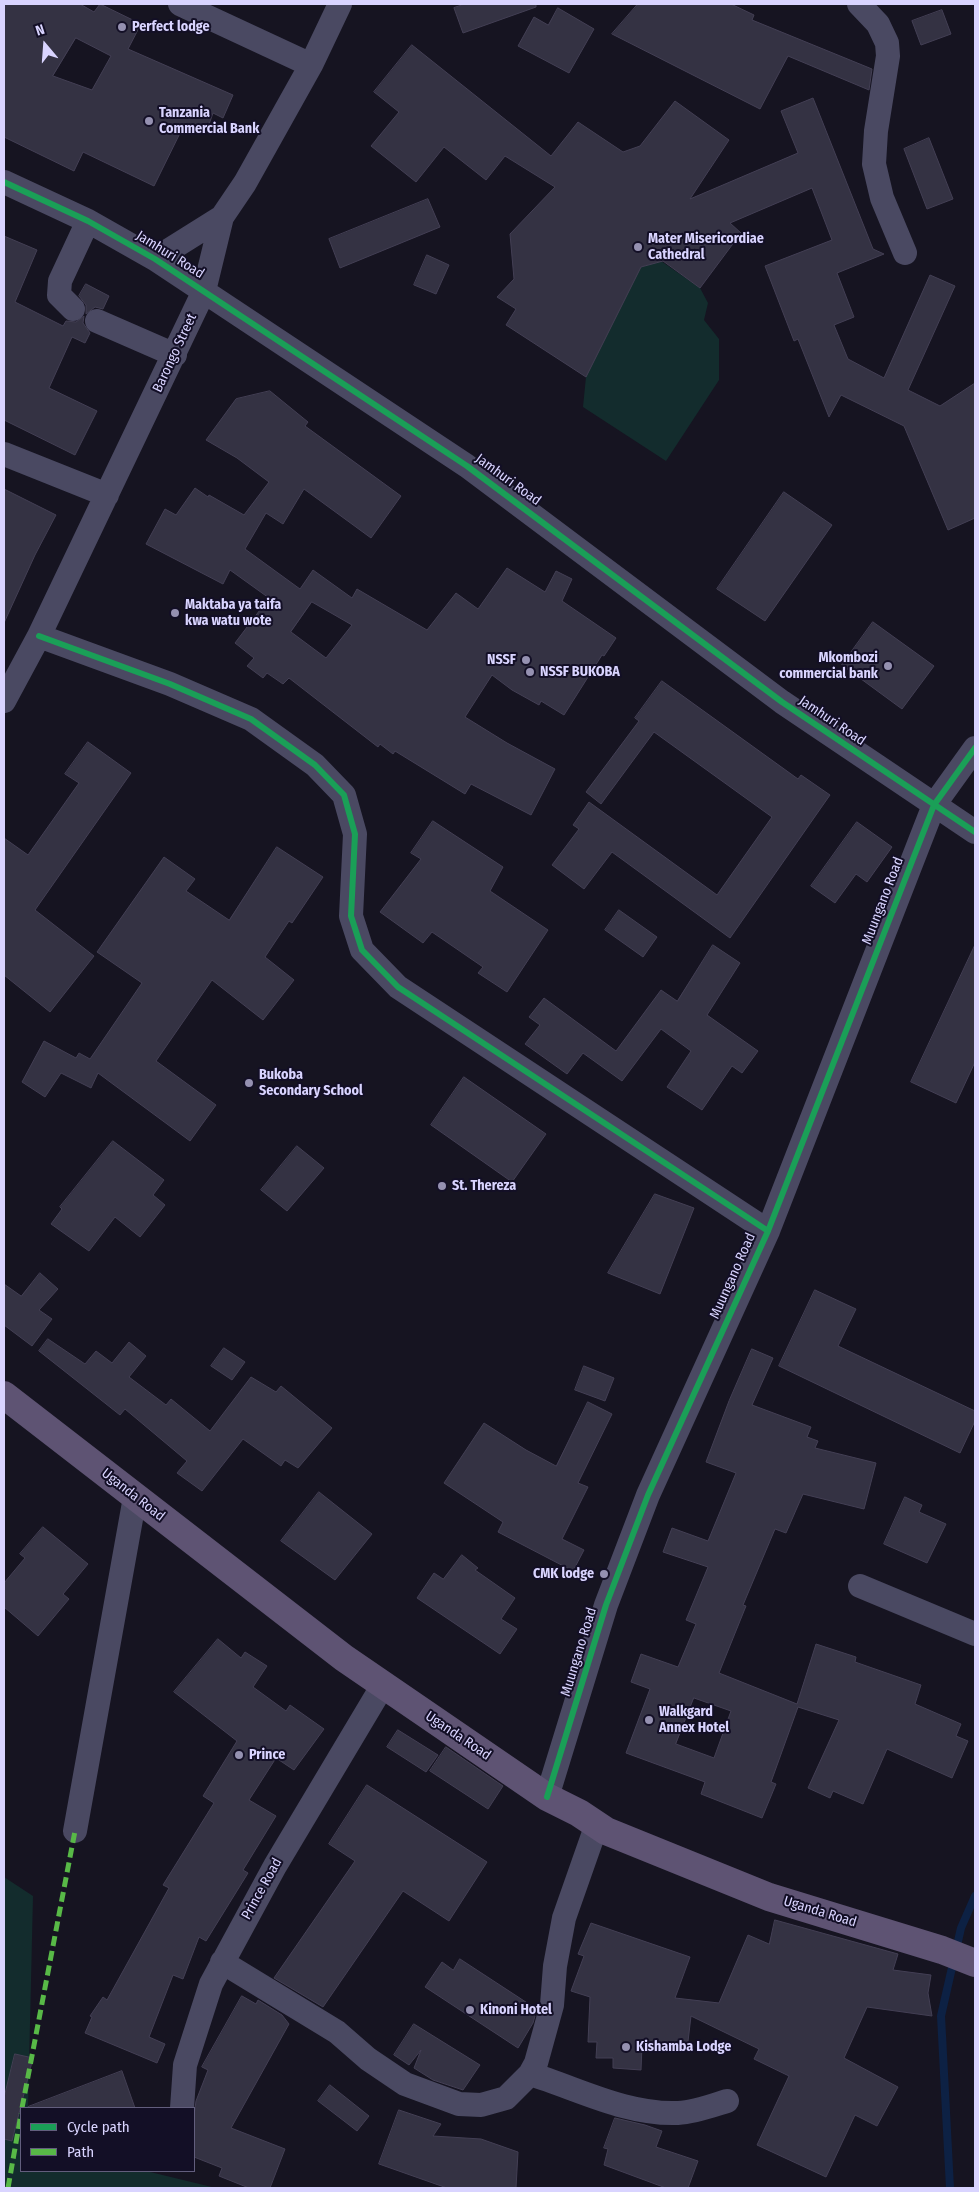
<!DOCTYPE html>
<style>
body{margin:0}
#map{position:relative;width:979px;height:2192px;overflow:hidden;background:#161421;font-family:"Fira Sans Condensed",sans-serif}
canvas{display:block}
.frame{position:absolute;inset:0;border:5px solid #d9d4ff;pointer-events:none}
.legend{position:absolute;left:20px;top:2107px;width:175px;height:65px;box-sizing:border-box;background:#130f26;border:1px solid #625e7d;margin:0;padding:6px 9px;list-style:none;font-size:15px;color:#d9d4ff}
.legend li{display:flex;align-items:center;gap:10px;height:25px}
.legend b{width:25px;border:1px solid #625e7d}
.north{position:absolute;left:20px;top:20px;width:50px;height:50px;-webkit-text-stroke:4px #130f26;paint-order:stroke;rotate:342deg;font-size:14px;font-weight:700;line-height:20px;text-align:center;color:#d9d4ff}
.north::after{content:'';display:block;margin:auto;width:18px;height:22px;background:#d9d4ff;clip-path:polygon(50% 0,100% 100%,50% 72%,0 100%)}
</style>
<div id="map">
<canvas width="979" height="2192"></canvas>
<div class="frame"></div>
<ul class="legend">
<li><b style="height:6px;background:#1a9f57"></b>Cycle path</li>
<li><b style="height:6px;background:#58b947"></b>Path</li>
</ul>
<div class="north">N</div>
</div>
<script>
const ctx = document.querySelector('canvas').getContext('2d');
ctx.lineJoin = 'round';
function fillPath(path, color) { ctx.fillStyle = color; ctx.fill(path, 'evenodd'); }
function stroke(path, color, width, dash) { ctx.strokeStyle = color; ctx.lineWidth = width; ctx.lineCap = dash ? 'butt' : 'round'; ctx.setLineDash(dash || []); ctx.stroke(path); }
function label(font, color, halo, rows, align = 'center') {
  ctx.font = font + ' "Fira Sans Condensed",sans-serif'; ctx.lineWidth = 4; ctx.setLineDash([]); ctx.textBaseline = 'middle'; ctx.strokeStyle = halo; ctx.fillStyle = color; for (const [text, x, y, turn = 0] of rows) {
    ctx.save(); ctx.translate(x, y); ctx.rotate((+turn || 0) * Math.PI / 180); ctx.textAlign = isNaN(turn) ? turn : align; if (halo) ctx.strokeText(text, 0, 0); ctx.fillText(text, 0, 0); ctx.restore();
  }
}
fillPath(new Path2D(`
 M661 261 700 288 708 303 704 320 719 339V380L666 461 583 407 586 377 641 267Z
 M4 1877 33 1896 28 2108H21V2171H146L216 2188H4Z`), '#132c2d');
stroke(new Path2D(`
 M950 2188 941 2016 961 1928 975 1896`), '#0d2144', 8);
const building = new Path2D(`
 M4 4H80L94 12 100 4 141 24 128 49 233 95 223 118 213 113 207 130 185 123 154 186 83 152 74 171 4 137ZM76 38 111 56 92 90 53 76Z
 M465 4H536V7L463 33 454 8Z
 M638 4H731L754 15 752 20 872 69 869 90 788 56 760 109 612 34Z
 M558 8 594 29 569 73 518 46 534 17 548 25Z
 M942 10 951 34 921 45 912 21Z
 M412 45 551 156 578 122 623 152 640 146 675 101 729 140 690 199 798 153 781 111 813 98 873 249 884 254 837 273 854 317 834 325 848 359 884 378 930 275 955 286 908 390 940 406 975 383V518L948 530 904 426 841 395 829 417 798 339 794 341 765 266 832 240 812 188 730 223 741 233 700 288 663 261 641 267 586 377 506 325 516 309 497 297 514 279 510 234 555 187 505 156 486 180 444 147 416 182 371 146 399 112 374 92Z
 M929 138 953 199 927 209 904 149Z
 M428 199 440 227 340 268 329 239Z
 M4 236 37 250 15 302 63 326 66 321 76 322 84 316 83 323 90 333 85 343 72 337 49 388 97 411 75 455 4 420Z
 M427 255 449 265 436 294 414 285Z
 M86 284 109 296 103 309 95 307 86 314V305L79 296Z
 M270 391 308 422 305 426 401 496 371 538 304 489 283 524 266 513 245 549 300 589 313 570 352 598 357 589 427 630 456 593 478 609 507 568 545 592 556 571 572 579 562 601 616 638 604 656 602 655 564 715 541 701 539 705 512 690 492 675 465 717 507 743 555 769 531 815 471 784 465 794 395 751 393 754 380 744 378 747 289 678 283 684 267 673 263 678 247 666 254 658 235 643 269 598 230 570 223 584 146 544 165 509 176 515 195 488 208 497 209 495 244 515 269 482 237 458 206 440 236 399ZM312 602 352 625 326 658 291 632Z
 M4 489 56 515 35 555 4 623Z
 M784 492 832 525 765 621 717 589Z
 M873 622 934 666 902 709 842 665Z
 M662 681 798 779 801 775 830 795 730 938 612 852 584 889 552 865 579 829 573 825 589 802 717 895 772 817 654 732 601 804 586 792 639 721 635 718Z
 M88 742 131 773 35 910 94 956 50 1012 4 975V838L28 855 79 783 65 774Z
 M433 821 503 867 490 891 548 930 507 992 478 973 483 967 432 932 423 943 380 912 421 859 411 853Z
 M857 822 892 847 867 882 856 874 835 903 811 886Z
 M277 847 323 877 292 923 289 921 265 957 294 980 263 1020 212 980 156 1061 216 1105 190 1141 98 1073 91 1088 61 1073 45 1097 22 1082 44 1041 76 1058 79 1053 90 1059 142 983 97 952 164 857 195 879 186 891 229 920Z
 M619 910 657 937 643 957 605 930Z
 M713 945 740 963 707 1015 758 1051 742 1073 732 1066 702 1110 667 1087 691 1051 661 1029 622 1081 583 1053 567 1074 525 1044 540 1025 529 1017 544 998 616 1051 661 990 677 1001Z
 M975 945V1062L956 1103 911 1082Z
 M464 1077 546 1134 512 1182 431 1125Z
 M113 1141 164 1180 153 1195 165 1205 140 1237 115 1217 89 1251 51 1224 62 1209 60 1207Z
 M297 1146 324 1168 287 1211 261 1190Z
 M655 1194 694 1208 660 1294 608 1273Z
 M40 1273 58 1289 39 1310 52 1319 32 1346 4 1325V1284L21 1296Z
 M815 1290 856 1309 838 1346 975 1411V1421L960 1453 779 1366Z
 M48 1339 85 1364 96 1351 112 1363 129 1342 146 1356 129 1377 166 1405 171 1399 210 1431 251 1377 276 1392 281 1386 332 1428 298 1468 285 1460 281 1466 243 1439 202 1491 177 1473 187 1461 125 1409 120 1415 39 1351Z
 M224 1348 245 1362 232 1380 211 1366Z
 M752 1349 773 1358 752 1405 811 1427 807 1437 818 1441 815 1448 876 1463 864 1509 803 1494 786 1533 775 1529 743 1605 746 1606 719 1673 797 1704 816 1644 856 1657 855 1662 921 1685 915 1704 961 1724 956 1736 968 1741 952 1778 887 1749 863 1804 833 1791 830 1798 808 1788 839 1720 798 1707 771 1782 776 1784 762 1818 701 1794 705 1782 626 1753 650 1689 631 1682 641 1654 678 1667 696 1624 686 1620 708 1567 663 1552 672 1528 708 1541 736 1473 706 1462 729 1401ZM694 1698 731 1711 714 1758 676 1744Z
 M584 1366 614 1378 605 1401 575 1390Z
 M588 1402 612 1414 578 1483 588 1487 562 1539 584 1550 573 1571 498 1532 503 1522 444 1483 484 1423 526 1450 556 1466Z
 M319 1492 372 1534 335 1580 281 1541Z
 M905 1497 922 1505 919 1512 946 1524 927 1563 884 1544Z
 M43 1527 88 1564 63 1594 69 1599 38 1636 4 1607V1583L25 1558 20 1554Z
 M462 1555 478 1568 475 1570 515 1598 501 1619 517 1629 500 1654 417 1598 434 1573 443 1579Z
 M218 1639 241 1658 245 1652 267 1666 253 1687 286 1711 290 1705 324 1729 294 1770 276 1758 249 1800 276 1816 243 1870 248 1873 206 1941 199 1937 183 1979 173 1975 149 2037 165 2044 157 2063 85 2033 92 2017 90 2016 103 1997 107 2000 169 1888 163 1885 214 1803 203 1796 237 1741 174 1692Z
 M398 1730 438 1755 426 1772 387 1747Z
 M446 1747 503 1786 488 1809 430 1771Z
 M367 1785 487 1862 449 1921 403 1891 323 2007 274 1978 355 1861 329 1844Z
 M775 1920 898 1954 893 1970 931 1975 928 1993 932 2016 867 2007 844 2058 898 2087 877 2126 855 2115 826 2177 757 2145 789 2076 754 2059 759 2049 691 2016 687 2050 642 2045 641 2070 613 2068V2058H596L597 2042H588L590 1997 571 1991 584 1956 578 1954 591 1923 690 1957 675 1998 719 2003 748 1935 769 1944Z
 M460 1959 535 2008 531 2014 535 2016 533 2023 518 2048 425 1987 442 1962 453 1970Z
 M242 1996 256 2004 258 2000 282 2015 289 2024 231 2128 285 2149 270 2188H249L219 2176 222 2168 194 2157V2115L196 2101 208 2070 202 2067Z
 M414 2024 480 2065 463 2090 433 2080 414 2068 421 2050 409 2065 394 2055Z
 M15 2054 33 2058 12 2141 4 2139V2098Z
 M122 2071 135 2108H28V2107Z
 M330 2085 369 2116 357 2131 318 2101Z
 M399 2110 441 2124 433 2136 481 2139 518 2152 516 2188H447L379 2164Z
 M615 2118 645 2125 662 2131 656 2147 698 2161 688 2188H666L604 2165 608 2149 604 2148Z`);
fillPath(building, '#343243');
stroke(building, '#433f54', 1);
stroke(new Path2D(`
 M180 4 311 65
 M859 4 878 24 887 43 888 56 876 131 874 164 882 198 905 253
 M4 182 88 221 155 259 467 466 782 702 975 832
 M155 259 222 217
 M73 309 59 295 60 281 88 221
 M97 321 175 355
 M4 454 107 495
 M39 636 170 684 251 719 315 765 344 795 355 834 351 916 362 950 398 987 768 1231
 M4 701 39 636 204 291 222 217 245 183 311 65 340 4
 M860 1586 975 1634
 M547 1797 606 1605 648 1495 768 1231 934 805 975 748
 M75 1831 135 1497
 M222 1962 337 2032 368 2059 405 2084 459 2104 481 2105 506 2098 530 2074 536 2063 552 2005 555 1966 564 1918 597 1824
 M530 2074C579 2089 626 2115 678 2113 695 2112 711 2106 727 2101
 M182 2108 185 2065 211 1984 275 1866 383 1685`), '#4a4962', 24);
stroke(new Path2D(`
 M4 1395 344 1658 547 1797 579 1813 606 1831 769 1897 942 1950 975 1963`), '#5e5373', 28);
stroke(new Path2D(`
 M22 2108 75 1831
 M8 2188 21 2114`), '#58b947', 5, [10, 5]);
stroke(new Path2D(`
 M4 182 88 221 155 259 467 466 782 702 975 832
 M39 636 170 684 251 719 315 765 344 795 355 834 351 916 362 950 398 987 768 1231
 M547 1797 606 1605 648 1495 768 1231 934 805 975 748`), '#1a9f57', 6);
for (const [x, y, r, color] of [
 [122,27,5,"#9591b1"],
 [149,121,5,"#9591b1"],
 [638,247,5,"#9591b1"],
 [175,613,5,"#9591b1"],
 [526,660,5,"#9591b1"],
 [888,666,5,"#9591b1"],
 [530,672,5,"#9591b1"],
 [249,1083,5,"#9591b1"],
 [442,1186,5,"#9591b1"],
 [604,1574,5,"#9591b1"],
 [649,1720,5,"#9591b1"],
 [239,1755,5,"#9591b1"],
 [470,2010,5,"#9591b1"],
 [626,2047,5,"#9591b1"]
]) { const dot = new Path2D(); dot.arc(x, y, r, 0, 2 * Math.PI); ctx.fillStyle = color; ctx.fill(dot); stroke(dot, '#130f26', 2); }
label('bold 14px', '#d9d4ff', '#130f26', [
 ["Perfect lodge",132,27],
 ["Tanzania",159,113],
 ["Commercial Bank",159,129],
 ["Mater Misericordiae",648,239],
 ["Cathedral",648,255],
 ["Maktaba ya taifa",185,605],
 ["kwa watu wote",185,621],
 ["Mkombozi",878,658,"right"],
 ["commercial bank",878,674,"right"],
 ["NSSF",516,660,"right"],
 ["NSSF BUKOBA",540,672],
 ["Bukoba",259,1075],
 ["Secondary School",259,1091],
 ["St. Thereza",452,1186],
 ["CMK lodge",594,1574,"right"],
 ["Walkgard",659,1712],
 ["Annex Hotel",659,1728],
 ["Prince",249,1755],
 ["Kinoni Hotel",480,2010],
 ["Kishamba Lodge",636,2047]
], 'left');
label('14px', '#d9d4ff', '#130f26', [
 ["Jamhuri Road",170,255,32],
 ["Barongo Street",175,353,-65],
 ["Jamhuri Road",508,480,36],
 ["Jamhuri Road",832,721,34],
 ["Muungano Road",883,901,-69],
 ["Muungano Road",733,1276,-66],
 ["Uganda Road",133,1495,38],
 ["Muungano Road",579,1652,-73],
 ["Uganda Road",458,1736,34],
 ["Prince Road",262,1889,-61],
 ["Uganda Road",820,1912,17]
]);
</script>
